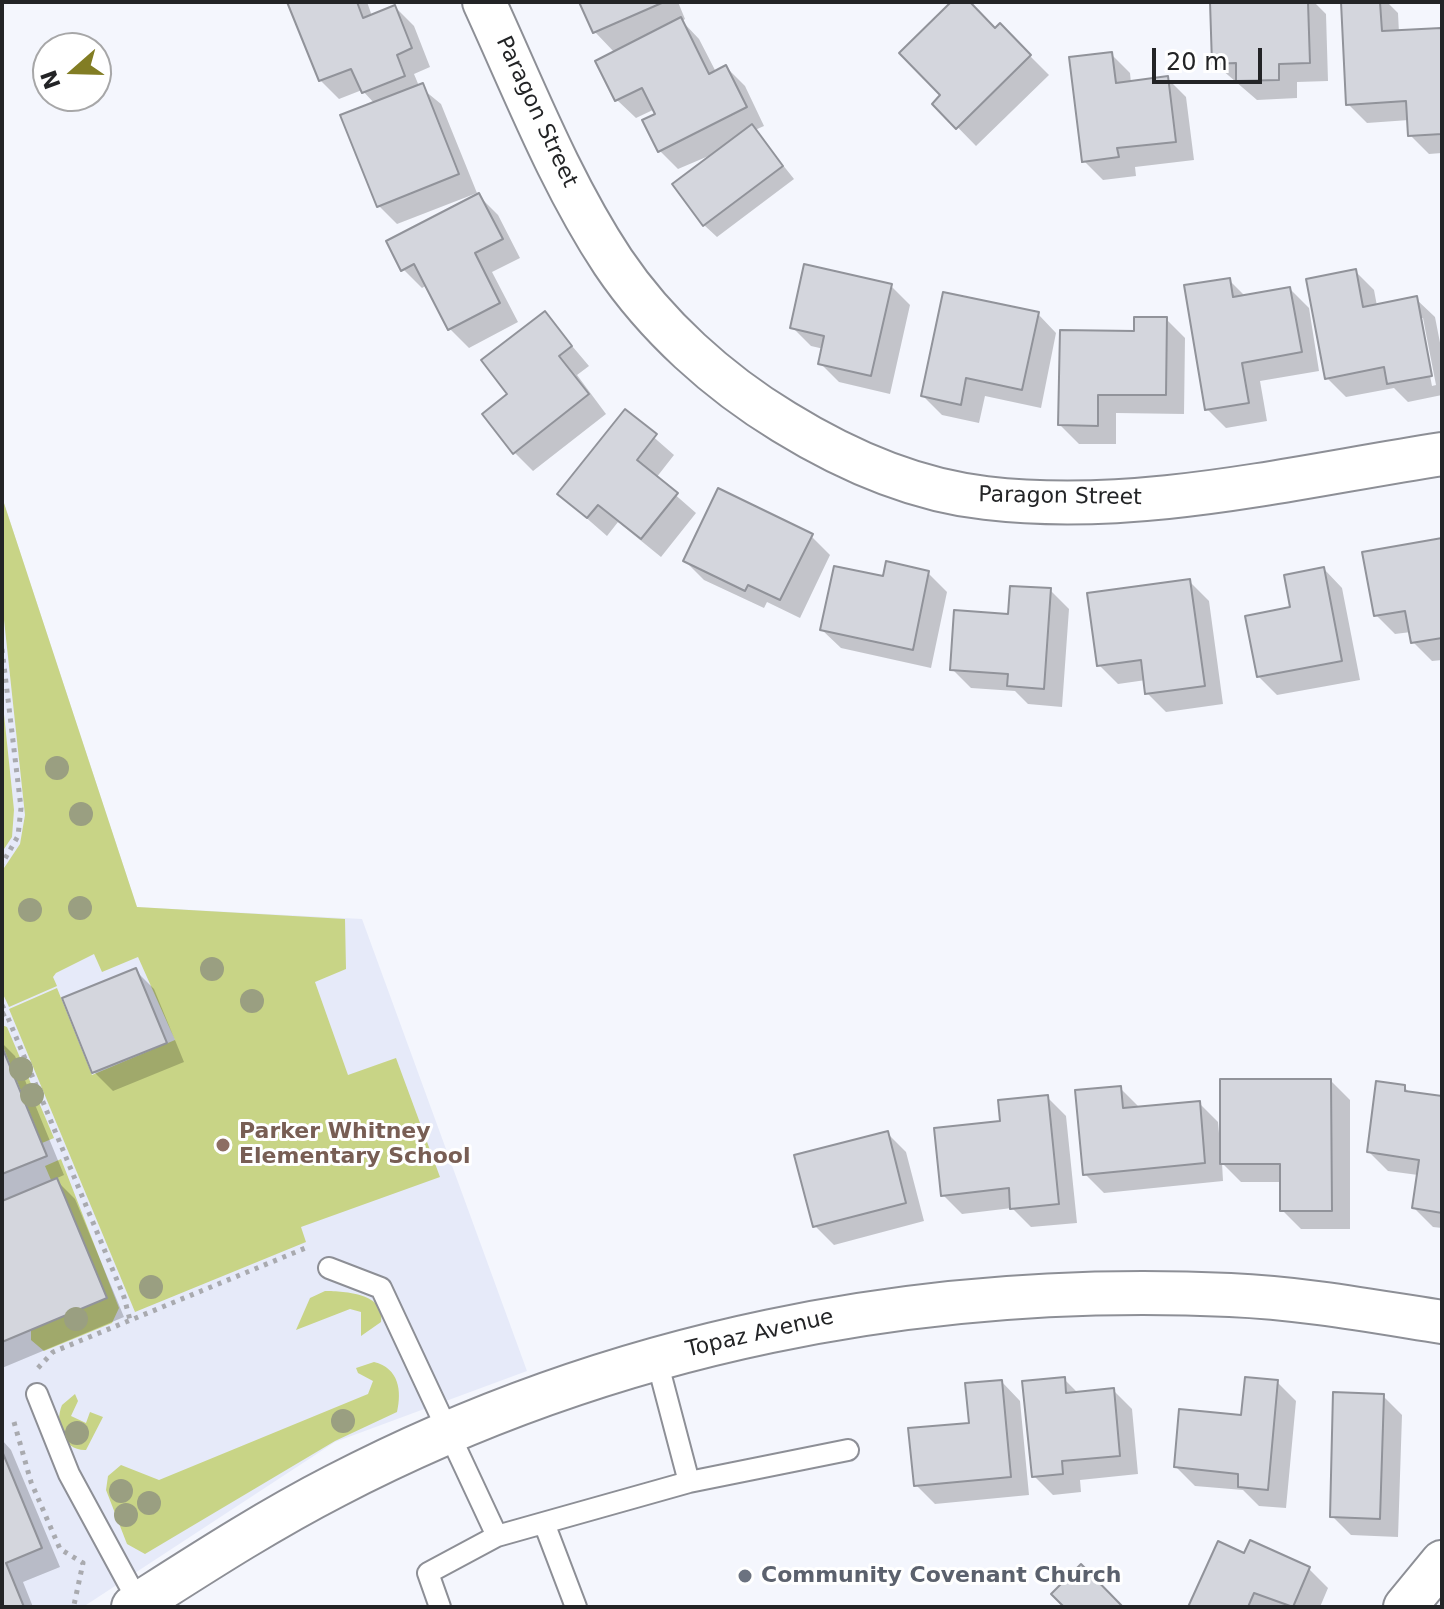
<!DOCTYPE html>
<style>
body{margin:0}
#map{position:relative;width:1444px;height:1609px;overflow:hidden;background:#f4f6fd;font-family:"DejaVu Sans",sans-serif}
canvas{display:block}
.frame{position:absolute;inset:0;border:4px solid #232426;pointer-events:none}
.north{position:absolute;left:32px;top:32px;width:80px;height:80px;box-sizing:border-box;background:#fff;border:2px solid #a7a7a8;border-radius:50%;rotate:250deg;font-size:22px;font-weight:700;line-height:32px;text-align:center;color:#232426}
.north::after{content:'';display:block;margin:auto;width:28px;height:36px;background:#827d24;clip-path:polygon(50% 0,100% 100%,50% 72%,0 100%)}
.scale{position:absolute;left:1152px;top:48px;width:110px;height:36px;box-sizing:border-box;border:4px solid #232426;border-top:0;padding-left:10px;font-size:24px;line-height:28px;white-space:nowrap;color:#232426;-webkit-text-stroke:6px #fff;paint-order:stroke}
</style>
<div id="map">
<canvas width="1444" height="1609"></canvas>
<div class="frame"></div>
<div class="north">N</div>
<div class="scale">20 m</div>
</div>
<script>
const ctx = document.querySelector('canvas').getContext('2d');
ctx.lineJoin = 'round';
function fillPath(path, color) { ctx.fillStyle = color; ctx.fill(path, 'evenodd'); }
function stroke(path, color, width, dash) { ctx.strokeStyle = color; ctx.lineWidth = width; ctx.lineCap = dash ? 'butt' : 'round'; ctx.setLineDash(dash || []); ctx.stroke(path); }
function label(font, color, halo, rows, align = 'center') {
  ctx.font = font + ' "DejaVu Sans",sans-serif'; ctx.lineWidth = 6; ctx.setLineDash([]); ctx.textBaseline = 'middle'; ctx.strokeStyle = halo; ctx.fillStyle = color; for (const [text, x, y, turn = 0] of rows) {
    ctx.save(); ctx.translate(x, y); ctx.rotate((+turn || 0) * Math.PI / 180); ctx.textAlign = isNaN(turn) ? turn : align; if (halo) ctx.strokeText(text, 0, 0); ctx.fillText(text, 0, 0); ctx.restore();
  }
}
fillPath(new Path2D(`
 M2 497 137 907 362 919 527 1371 335 1442 83 1607H2Z`), '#e6eaf9');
fillPath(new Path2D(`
 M2 497 137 907 345 919 346 969 315 982 348 1075 396 1058 440 1177 301 1227 306 1242 135 1312 9 1009 57 988 92 1075 175 1040 138 957 102 972 94 954 56 973 53 977 57 986 9 1007 2 992V871L20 844 25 815 2 601Z
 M2 695 14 810 12 837 2 852Z
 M2 1025 7 1027 54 1138 42 1143 2 1044Z
 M61 1159 119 1308 112 1323 44 1351 31 1340V1329L106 1298 57 1178 51 1180 45 1166Z
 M325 1291C345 1291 387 1294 381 1322L361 1336V1312L350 1309 296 1330 310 1298Z
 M374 1362C399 1368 402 1391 397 1412L335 1441 145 1554 127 1544 106 1490 108 1476 121 1465 159 1480 368 1394 373 1381 358 1373 356 1368Z
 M75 1394 78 1401 71 1416 86 1423 90 1412 103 1417 86 1450C63 1451 54 1424 62 1405Z`), '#c8d486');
fillPath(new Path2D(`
 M290 2H367L372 16 395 7 414 26 430 67 414 74 419 86 441 104 477 193 397 224 378 205 375 104 362 90 339 99 320 80Z
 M581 2H678L685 19 682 21 699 39 716 72 726 67 745 86 764 126 755 130 794 179 717 237 704 225 718 152 678 169 659 150 655 109 636 118 617 100 615 53 595 32Z
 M953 2H968L996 30 1000 26 1049 75 976 146 935 104 943 95Z
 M1212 2H1314L1326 14 1328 81 1297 82V98L1257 100 1214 63Z
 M1343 2H1387L1398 13 1399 33 1442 32V153L1429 154 1410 135 1409 120 1367 123 1348 104Z
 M1111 54 1130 73 1131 83 1167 78 1186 97 1194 160 1135 167 1136 176 1103 180 1084 161Z
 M479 196 498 215 520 258 492 272 518 322 469 348 450 329 427 285 422 288 403 269Z
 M1355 271 1374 290 1377 306 1416 299 1435 317 1442 353V395L1408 402 1394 388 1346 397 1327 378ZM1419 318H1423L1436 385 1432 386Z
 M1229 280 1246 297 1290 289 1309 308 1319 371 1260 381 1267 421 1226 428 1207 409Z
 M891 286 910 305 890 394 839 382 820 363 824 349 811 346 792 327Z
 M545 314 589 366 577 375 606 414 533 471 514 452 510 394Z
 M1038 314 1056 333 1041 408 985 396 979 423 942 415 923 396Z
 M1166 319 1185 338 1184 414 1116 413V444H1079L1060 425 1136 333Z
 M625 412 674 455 656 478 696 513 661 557 618 522 607 536 559 494Z
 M811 536 830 555 800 618 767 602 764 608 704 580 685 561Z
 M1442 541V660L1432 661 1413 642 1411 632 1395 634 1376 615Z
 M1324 569 1342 588 1360 680 1277 695 1258 676 1293 609Z
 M928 573 947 592 931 668 841 648 822 630Z
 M1190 582 1209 601 1223 704 1166 712 1147 693 1146 680 1118 684 1099 665Z
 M1050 590 1069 609 1062 707 1028 704 1015 691 971 688 952 669 1010 616Z
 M135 970 154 989 184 1062 113 1091 94 1072 64 1000Z
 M2 1043 15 1056 64 1175 55 1179 75 1199 124 1317 2 1368Z
 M1331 1081 1350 1100V1229H1301L1282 1210V1182H1241L1222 1163 1223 1181 1104 1193 1085 1174 1120 1088 1139 1107 1199 1103 1218 1122 1219 1133Z
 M1404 1087 1411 1094 1442 1098V1228L1433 1227 1414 1208 1418 1175 1388 1171 1369 1152Z
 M1047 1097 1066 1116 1077 1223 1031 1227 1012 1208 962 1214 943 1195 1002 1123Z
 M887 1133 906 1152 924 1221 834 1245 815 1226Z
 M1064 1379 1079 1394 1113 1390 1132 1409 1138 1474 1080 1480 1081 1492 1053 1495 1034 1476Z
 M1002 1382 1020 1401 1029 1495 935 1504 916 1485 971 1424Z
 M1277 1382 1296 1401 1286 1508 1259 1506 1243 1490 1195 1486 1176 1467 1242 1417Z
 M1383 1396 1402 1415 1398 1537 1351 1535 1332 1516Z
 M2 1440 11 1450 60 1567 23 1582 33 1607H2Z
 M1245 1556 1309 1569 1328 1588 1320 1607H1191Z`), '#0003');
const building = new Path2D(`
 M287 2H357L363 18 395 5 412 48 397 55 405 76 362 93 351 69 319 81Z
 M579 2H664L593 33Z
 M951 2H970L995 28 1000 23 1031 55 956 129 932 104 940 95 899 53Z
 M1210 2H1308L1310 63 1279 64V80L1236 81V63L1212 64Z
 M1341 2H1380L1382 31 1441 28 1442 134 1408 136 1406 101 1346 105Z
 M681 17 709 74 726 65 747 107 658 152 642 120 655 114 642 88 615 101 595 61Z
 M1112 52 1116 83 1168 76 1176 142 1117 148 1119 157 1082 162 1069 57Z
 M423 83 459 174 377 207 340 115Z
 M752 124 783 166 703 226 672 184Z
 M479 193 503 239 475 253 500 303 448 330 414 264 401 271 386 241Z
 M804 264 892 284 871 376 818 364 824 336 790 328Z
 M1356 269 1363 307 1417 296 1432 376 1387 384 1384 367 1325 379 1306 279Z
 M1230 278 1233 297 1290 287 1302 352 1242 363 1249 403 1205 410 1184 285Z
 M943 292 1039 312 1022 390 966 378 961 405 921 396Z
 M545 311 572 346 559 356 589 394 513 454 482 414 507 394 481 360Z
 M1134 317H1167L1166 395H1098V426L1058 425 1060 330 1134 331Z
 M625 409 657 434 637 460 678 493 641 539 598 505 587 518 557 494Z
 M718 488 813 534 780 600 748 585 745 591 683 561Z
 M1442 538V638L1411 643 1405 611 1374 616 1362 552Z
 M886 561 929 571 913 650 820 630 834 566 883 576Z
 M1324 567 1342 661 1257 677 1245 616 1290 607 1284 575Z
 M1190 579 1205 686 1145 694 1141 660 1097 666 1087 593Z
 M1010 586 1051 588 1044 689 1007 686 1008 674 950 670 954 610 1008 614Z
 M136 968 167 1043 92 1073 62 998Z
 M2 1047 47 1156 2 1174Z
 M1220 1079H1331L1332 1211H1280V1164H1220Z
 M1376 1081 1405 1085V1091L1442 1096V1213L1412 1208 1419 1160 1367 1152Z
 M1121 1086 1123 1108 1200 1101 1205 1163 1083 1175 1075 1090Z
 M1048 1095 1059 1204 1010 1209 1009 1188 941 1196 934 1128 1000 1121 998 1100Z
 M888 1131 906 1203 813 1227 794 1155Z
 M57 1178 107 1298 2 1342V1201Z
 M1065 1377 1066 1393 1114 1388 1120 1456 1062 1461 1063 1474 1032 1477 1022 1381Z
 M1245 1377 1278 1380 1268 1490 1238 1487V1474L1174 1467 1179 1409 1241 1415Z
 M1002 1380 1011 1477 914 1486 908 1428 969 1423 965 1383Z
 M1333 1392 1384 1394 1380 1519 1330 1517Z
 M2 1451 42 1548 6 1563 24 1607H2Z
 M1250 1540 1310 1567 1293 1607 1254 1593 1248 1607H1188L1218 1541 1244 1553Z
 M1081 1564 1123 1607H1064L1051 1594Z`);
fillPath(building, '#d4d6dd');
stroke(building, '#91939a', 2);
const lane = new Path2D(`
 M329 1268 381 1288 497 1536 689 1482 656 1357
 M37 1394 69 1474 139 1603
 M689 1482 848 1450
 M544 1523 576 1607
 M440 1607 428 1573 497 1536`);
const street = new Path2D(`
 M484 2C524 89 560 182 613 262 656 326 718 382 784 422 844 459 915 490 986 498 1138 516 1293 477 1442 454
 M133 1607C199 1565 265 1522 335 1486 612 1342 919 1281 1230 1295 1301 1298 1372 1311 1442 1322
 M1405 1607 1442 1562`);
stroke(lane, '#8d8f96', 24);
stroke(street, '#8d8f96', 46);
stroke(new Path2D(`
 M2 649 21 808 18 836 2 864
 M2 1005 6 1013
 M2 1015 6 1013 124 1297 130 1320
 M38 1368 53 1352 308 1247
 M14 1422 31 1482 60 1549 83 1563 74 1605`), '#a9aaaf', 5, [4, 6]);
stroke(lane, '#fff', 20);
stroke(street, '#fff', 42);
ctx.fillStyle = '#9a9f81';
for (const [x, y] of [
 [57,768],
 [81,814],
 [80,908],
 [30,910],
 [212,969],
 [252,1001],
 [21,1069],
 [32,1095],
 [151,1287],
 [76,1319],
 [343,1421],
 [77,1433],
 [121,1491],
 [149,1503],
 [126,1515]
]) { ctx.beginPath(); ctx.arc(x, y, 12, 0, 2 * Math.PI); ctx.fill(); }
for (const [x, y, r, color] of [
 [223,1145,8,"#8d6e63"],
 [745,1576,8,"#6b7280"]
]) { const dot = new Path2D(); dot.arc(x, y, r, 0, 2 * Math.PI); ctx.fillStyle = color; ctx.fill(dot); stroke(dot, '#fff', 3); }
label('22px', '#232426', '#fff', [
 ["Paragon Street",536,112,65],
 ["Paragon Street",1060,497,1],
 ["Topaz Avenue",760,1334,-13]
]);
label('bold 22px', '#785e54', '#fff', [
 ["Parker Whitney",239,1132],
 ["Elementary School",239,1157]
], 'left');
label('bold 22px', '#5b616d', '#fff', [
 ["Community Covenant Church",761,1576]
], 'left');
</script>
